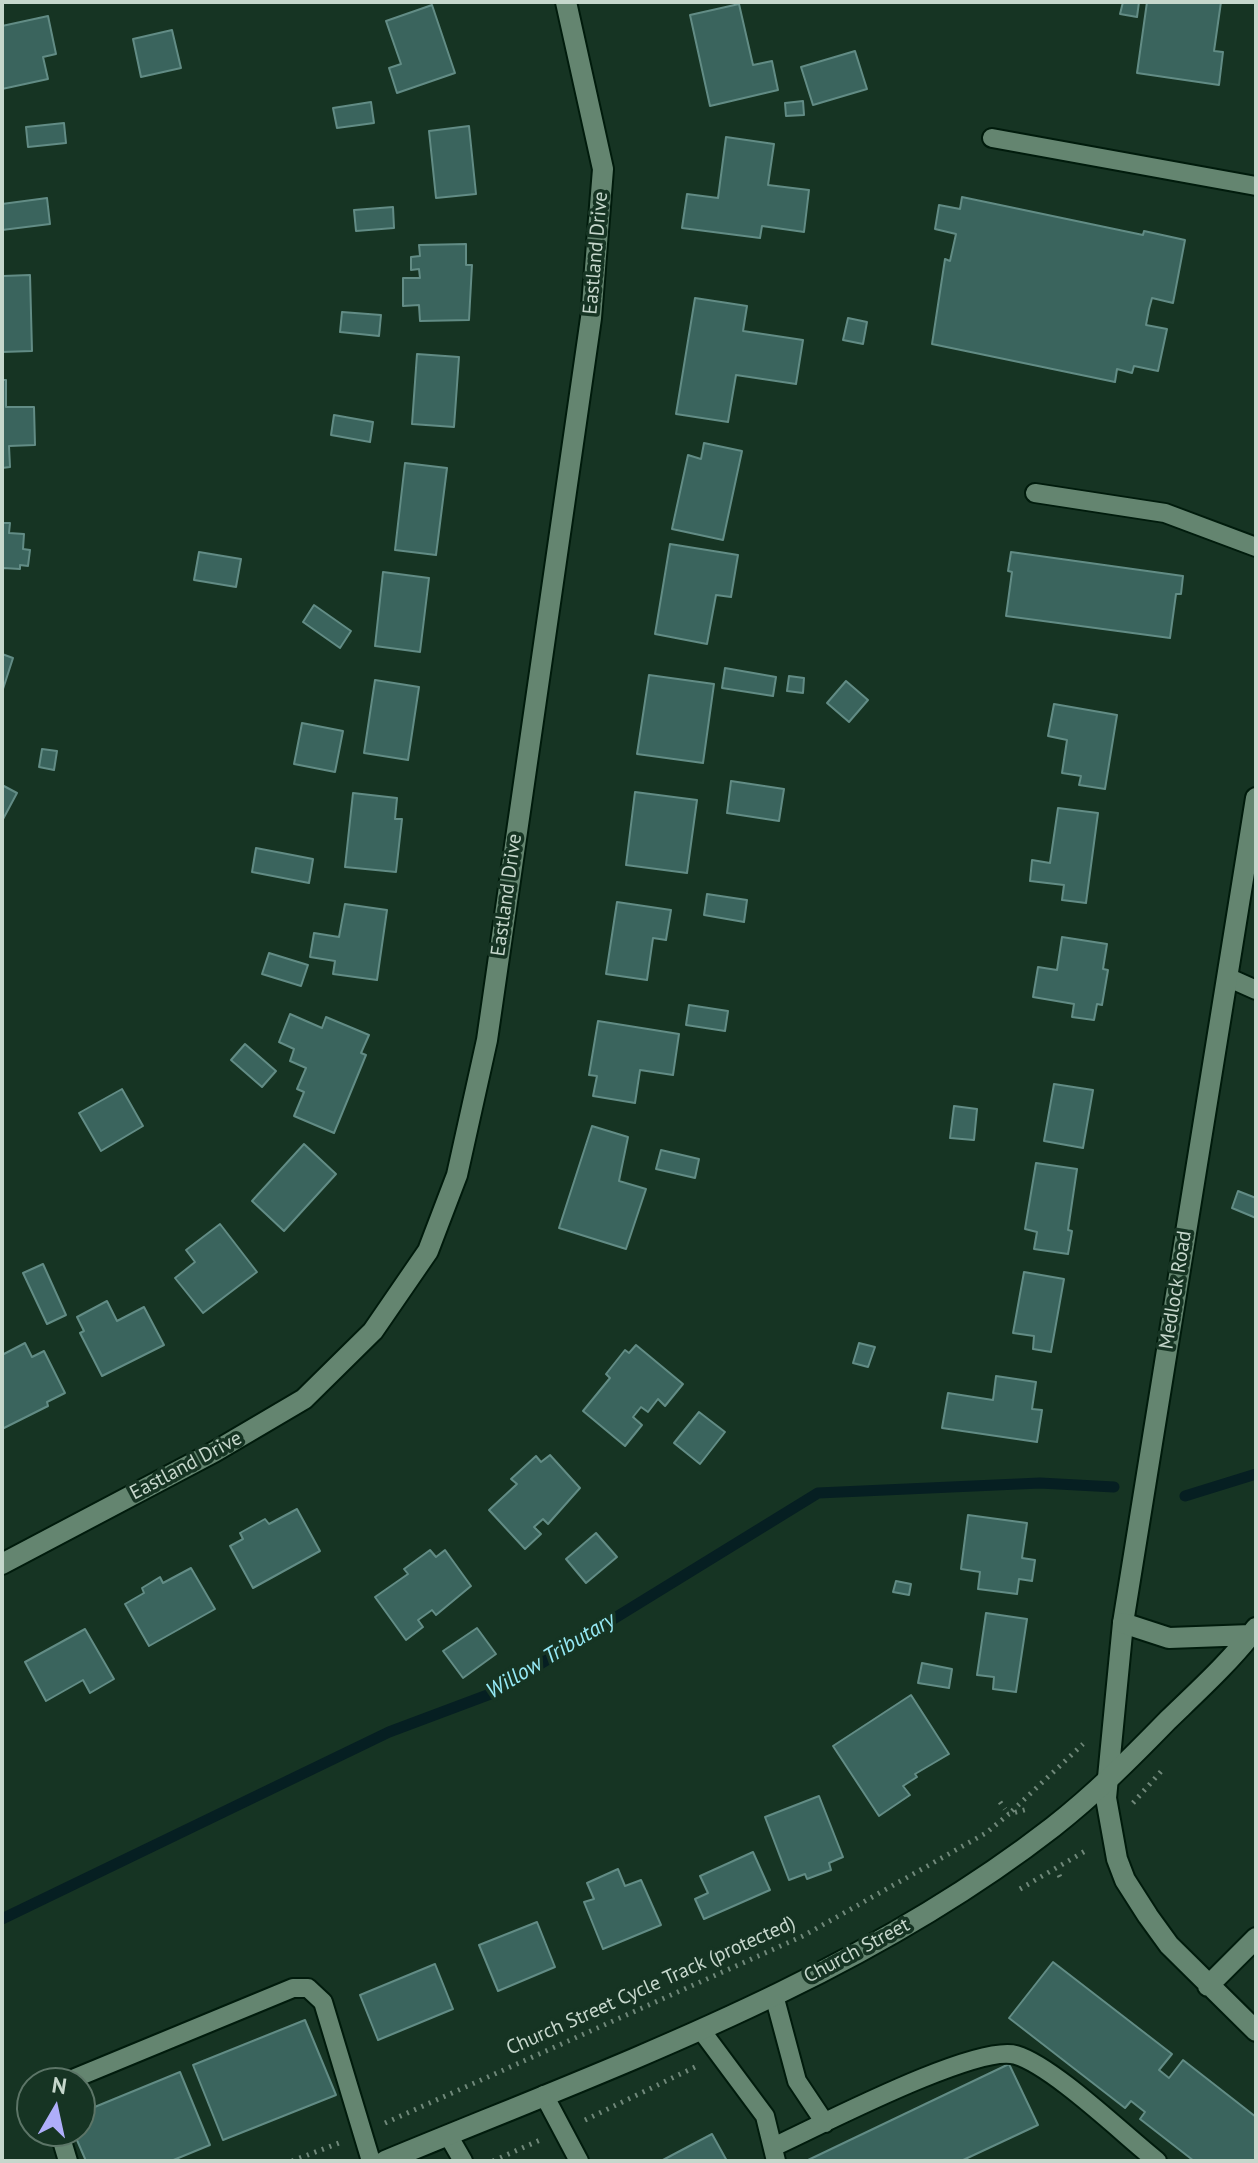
<!DOCTYPE html>
<style>
body{margin:0}
#map{position:relative;width:1258px;height:2163px;overflow:hidden;background:#163423;font-family:"PT Sans",sans-serif}
canvas{display:block}
.frame{position:absolute;inset:0;border:4px solid #c6d7cc;pointer-events:none}
.north{position:absolute;left:16px;top:2067px;width:80px;height:80px;box-sizing:border-box;background:#163423;border:2px solid #5c7567;border-radius:50%;rotate:9deg;font-size:22px;font-weight:700;line-height:32px;text-align:center;color:#c6d7cc}
.north::after{content:'';display:block;margin:auto;width:28px;height:36px;background:#afaefa;clip-path:polygon(50% 0,100% 100%,50% 72%,0 100%)}
</style>
<div id="map">
<canvas width="1258" height="2163"></canvas>
<div class="frame"></div>
<div class="north">N</div>
</div>
<script>
const ctx = document.querySelector('canvas').getContext('2d');
ctx.lineJoin = 'round';
function stroke(path, color, width, dash) { ctx.strokeStyle = color; ctx.lineWidth = width; ctx.lineCap = dash ? 'butt' : 'round'; ctx.setLineDash(dash || []); ctx.stroke(path); }
function fillPath(path, color) { ctx.fillStyle = color; ctx.fill(path, 'evenodd'); }
function label(font, color, halo, rows, align = 'center') {
  ctx.font = font + ' "PT Sans",sans-serif'; ctx.lineWidth = 7; ctx.setLineDash([]); ctx.textBaseline = 'middle'; ctx.strokeStyle = halo; ctx.fillStyle = color; for (const [text, x, y, turn = 0] of rows) {
    ctx.save(); ctx.translate(x, y); ctx.rotate((+turn || 0) * Math.PI / 180); ctx.textAlign = isNaN(turn) ? turn : align; if (halo) ctx.strokeText(text, 0, 0); ctx.fillText(text, 0, 0); ctx.restore();
  }
}
stroke(new Path2D(`
 M1185 1496 1256 1474
 M2 1919 389 1732 493 1693 818 1493 1040 1483 1114 1487`), '#061f22', 11);
const building = new Path2D(`
 M1123 2H1139L1137 17 1120 14Z
 M1147 2H1221L1214 51 1223 52 1219 85 1137 73Z
 M739 4 753 65 772 61 778 90 710 106 690 15Z
 M432 5 455 73 397 93 389 68 401 64 386 21Z
 M48 16 56 54 43 57 48 79 2 89V26Z
 M172 30 181 68 141 77 133 39Z
 M855 51 867 89 813 105 801 67Z
 M803 101 804 115 786 116 785 103Z
 M371 102 374 123 337 128 333 108Z
 M64 123 66 143 28 147 26 127Z
 M469 126 476 194 436 198 429 131Z
 M726 137 774 144 768 185 809 190 804 232 762 226 760 238 682 228 687 194 718 198Z
 M962 197 1143 235 1144 231 1185 240 1173 303 1152 298 1149 309 1146 325 1167 329 1158 371 1134 366 1132 373 1117 369 1115 382 932 344 945 259 950 261 956 234 935 229 939 205 960 209Z
 M47 198 50 224 2 230V204Z
 M393 207 394 228 356 231 354 210Z
 M466 244V265H472L469 320 420 321 419 305 403 306V278H420L419 269 411 270V257L420 256 419 245Z
 M2 261 3 276 30 275 32 351 2 352Z
 M695 298 747 306 743 331 803 340 796 384 736 375 728 422 676 414Z
 M342 312 381 315 379 336 340 332Z
 M848 318 867 322 863 344 843 340Z
 M417 354 459 357 454 427 412 424Z
 M2 380H6V407H34L35 445 9 446 10 467 2 468Z
 M334 415 373 422 370 442 331 435Z
 M704 443 742 451 723 540 672 529 688 455 701 459Z
 M405 463 447 468 436 555 395 550Z
 M2 523H10L9 533 24 534 23 549 30 550 28 566 20 565V569L3 568 2 580Z
 M670 544 738 555 731 597 716 595 707 644 655 634Z
 M199 552 241 559 236 587 194 580Z
 M1011 552 1183 576 1181 594H1176L1170 638 1006 616 1012 572 1008 571Z
 M383 572 429 578 420 652 375 646Z
 M314 605 351 631 340 648 303 622Z
 M2 654 13 658 3 689H2Z
 M725 668 776 677 773 696 722 688Z
 M649 675 714 684 703 763 637 754Z
 M789 676 804 678 803 693 787 691Z
 M375 680 419 687 408 760 364 753Z
 M846 681 868 700 849 722 827 703Z
 M1054 704 1117 715 1105 789 1079 785 1081 776 1062 773 1067 740 1048 736Z
 M302 723 343 731 335 772 294 764Z
 M42 749 57 751 54 770 39 767Z
 M731 781 784 789 779 821 727 813Z
 M2 785 17 793 2 821Z
 M635 792 697 800 687 873 626 865Z
 M353 793 397 798 395 819H402L396 872 345 867Z
 M1058 808 1098 813 1086 903 1062 900 1064 885 1030 881 1032 860 1050 863Z
 M256 848 313 859 309 883 252 872Z
 M707 894 747 900 744 922 704 915Z
 M617 902 671 910 666 940 653 938 647 980 606 974Z
 M345 904 387 910 377 980 333 974 335 961 310 957 314 933 339 937Z
 M1062 937 1107 944 1103 969 1108 970 1102 1005 1097 1004 1094 1020 1072 1017 1074 1004 1033 997 1038 967 1057 970Z
 M269 953 308 965 301 986 262 974Z
 M689 1005 728 1011 725 1031 686 1025Z
 M290 1014 322 1028 326 1017 369 1035 361 1053 366 1055 334 1133 294 1116 304 1092 297 1089 306 1068 290 1061 294 1049 279 1042Z
 M598 1021 679 1034 673 1075 640 1070 635 1103 593 1096 597 1076 589 1075Z
 M245 1044 276 1071 262 1087 231 1060Z
 M1054 1084 1093 1090 1083 1148 1044 1141Z
 M122 1089 143 1126 101 1151 79 1113Z
 M954 1106 977 1109 974 1140 950 1138Z
 M592 1126 628 1137 619 1181 646 1189 626 1249 559 1228Z
 M304 1144 336 1174 284 1231 252 1201Z
 M661 1150 699 1159 695 1178 656 1169Z
 M1036 1163 1077 1169 1068 1230 1072 1231 1068 1254 1034 1249 1037 1232 1025 1229Z
 M1238 1191 1256 1198V1218L1232 1208Z
 M220 1224 257 1272 203 1313 175 1278 195 1262 186 1250Z
 M43 1264 66 1315 47 1324 23 1273Z
 M1024 1272 1064 1279 1051 1352 1033 1349 1034 1336 1013 1333Z
 M107 1301 117 1321 144 1307 164 1345 102 1376 80 1333 84 1331 77 1317Z
 M25 1343 32 1357 44 1351 65 1393 47 1402 48 1406 2 1429V1355Z
 M859 1343 875 1347 868 1367 853 1363Z
 M636 1345 683 1384 665 1406 658 1399 648 1412 641 1407 633 1417 642 1425 625 1446 583 1411 610 1378 606 1374 625 1350 629 1353Z
 M996 1376 1036 1382 1032 1409 1042 1410 1037 1442 942 1428 948 1393 993 1400Z
 M699 1412 725 1432 700 1464 674 1443Z
 M550 1455 580 1488 548 1524 543 1519 534 1527 541 1534 525 1549 489 1510 517 1484 511 1479 536 1456 541 1462Z
 M297 1509 320 1551 253 1588 230 1546 243 1539 240 1533 265 1519 269 1524Z
 M968 1515 1027 1523 1022 1558 1035 1560 1032 1581 1019 1579 1017 1594 978 1589 980 1572 961 1569Z
 M596 1533 617 1557 586 1583 566 1559Z
 M430 1550 436 1557 445 1550 471 1586 436 1615 432 1610 418 1620 423 1627 406 1640 375 1597 408 1574 404 1569Z
 M191 1568 215 1609 149 1646 125 1604 144 1593 142 1588 160 1577 163 1583Z
 M896 1581 911 1584 909 1595 893 1592Z
 M986 1613 1027 1619 1016 1692 993 1689 994 1677 977 1675Z
 M477 1628 496 1654 463 1678 443 1651Z
 M85 1629 114 1679 90 1693 83 1680 46 1701 25 1662Z
 M922 1663 952 1669 949 1688 918 1683Z
 M911 1695 949 1754 915 1774 917 1777 903 1786 910 1795 879 1816 833 1746Z
 M819 1796 843 1857 829 1863 831 1870 807 1879 805 1874 789 1880 765 1817Z
 M753 1852 770 1890 704 1919 695 1899 708 1893 700 1876Z
 M618 1869 625 1886 641 1880 661 1925 603 1949 584 1902 594 1899 587 1883Z
 M537 1922 555 1967 498 1991 479 1945Z
 M1053 1962 1172 2054 1159 2070 1169 2078 1183 2060 1256 2117V2161H1194L1140 2119 1145 2112 1131 2101 1125 2108 1009 2018Z
 M435 1964 453 2009 378 2040 360 1995Z
 M305 2020 336 2095 223 2140 193 2065Z
 M1009 2064 1038 2125 961 2161H806Z
 M180 2072 210 2145 171 2161H86L73 2131H80V2113Z
 M712 2134 727 2161H661Z`);
fillPath(building, '#3a645d');
stroke(building, '#628c85', 2);
const lane = new Path2D(`
 M992 138 1256 186
 M1035 493 1165 513 1256 547
 M1227 977 1256 990
 M774 1995 797 2081 825 2123
 M701 2030 765 2116 776 2161
 M63 2083 293 1988H308L323 2002 371 2161
 M544 2095 579 2161
 M59 2131 68 2161
 M448 2135 463 2161
 M773 2147C817 2127 977 2043 1016 2055 1053 2066 1123 2134 1157 2161`);
const street = new Path2D(`
 M1256 798 1123 1623 1106 1798 1117 1859 1125 1880 1148 1916 1169 1945 1256 2031
 M2 1564 214 1452 304 1399 373 1331 428 1251 457 1175 487 1040 591 318 603 169 566 2
 M1208 1986 1256 1938`);
const secondary = new Path2D(`
 M1123 1623 1169 1638 1251 1635
 M385 2161C614 2066 855 1981 1053 1827 1095 1794 1131 1758 1168 1720 1198 1691 1231 1661 1256 1628`);
stroke(lane, '#001b0c', 22);
stroke(street, '#001b0c', 24);
stroke(secondary, '#001b0c', 24);
stroke(new Path2D(`
 M1000 1802 1005 1809
 M1133 1803 1164 1768
 M1012 1811 1083 1744
 M1059 1875 1062 1881
 M1020 1889 1087 1850
 M585 2120 695 2067
 M385 2123 803 1936 986 1833 1009 1814 1028 1809
 M292 2161 339 2143
 M493 2161 540 2140`), '#70887a', 5, [2, 6]);
stroke(lane, '#648570', 18);
stroke(street, '#648570', 20);
stroke(secondary, '#648570', 20);
label('20px', '#c6d7cc', '#163423', [
 ["Eastland Drive",596,253,-85],
 ["Eastland Drive",507,895,-82],
 ["Medlock Road",1176,1290,-81],
 ["Eastland Drive",186,1466,-28],
 ["Church Street",857,1951,-28],
 ["Church Street Cycle Track (protected)",651,1986,-24]
]);
label('italic 22px', '#96e9f5', '#163423', [
 ["Willow Tributary",551,1656,-31]
]);
</script>
